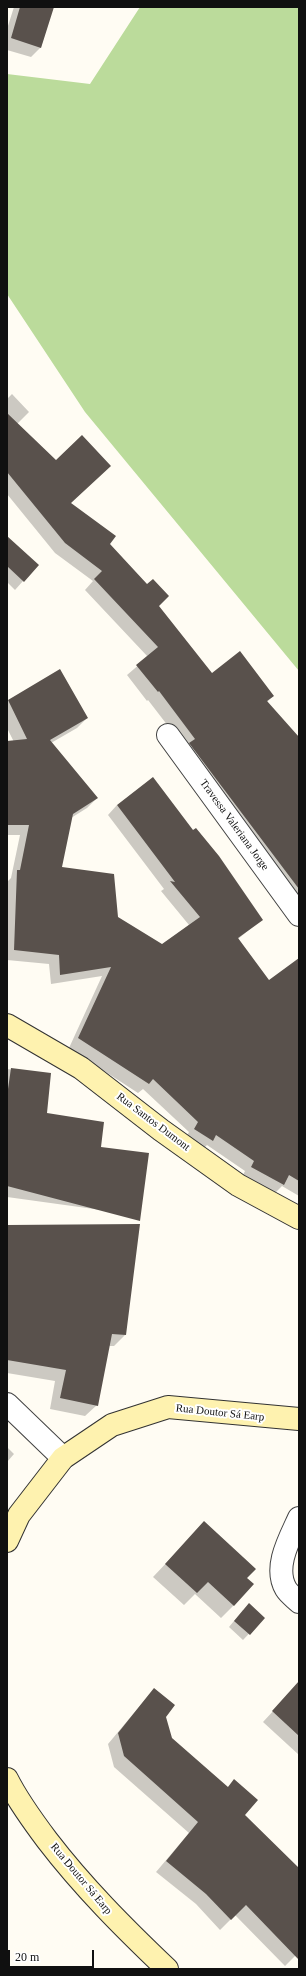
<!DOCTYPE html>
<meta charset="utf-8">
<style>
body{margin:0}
#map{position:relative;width:306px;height:1976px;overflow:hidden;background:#fffcf3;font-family:"Times New Roman",serif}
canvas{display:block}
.frame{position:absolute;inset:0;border:8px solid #101010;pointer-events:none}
.scale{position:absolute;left:8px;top:1950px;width:86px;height:18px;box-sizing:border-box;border:2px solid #101010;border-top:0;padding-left:5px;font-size:12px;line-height:14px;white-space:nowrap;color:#101010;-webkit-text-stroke:3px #fff;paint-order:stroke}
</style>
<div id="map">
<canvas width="306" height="1976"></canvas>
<div class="frame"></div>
<div class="scale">20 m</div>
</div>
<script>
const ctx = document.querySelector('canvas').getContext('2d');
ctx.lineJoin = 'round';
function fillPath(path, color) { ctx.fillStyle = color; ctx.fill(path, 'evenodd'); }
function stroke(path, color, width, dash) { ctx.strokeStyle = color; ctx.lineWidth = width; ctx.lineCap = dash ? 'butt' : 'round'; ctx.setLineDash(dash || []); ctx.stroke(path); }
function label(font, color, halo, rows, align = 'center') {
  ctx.font = font + ' "Times New Roman",serif'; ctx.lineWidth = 4; ctx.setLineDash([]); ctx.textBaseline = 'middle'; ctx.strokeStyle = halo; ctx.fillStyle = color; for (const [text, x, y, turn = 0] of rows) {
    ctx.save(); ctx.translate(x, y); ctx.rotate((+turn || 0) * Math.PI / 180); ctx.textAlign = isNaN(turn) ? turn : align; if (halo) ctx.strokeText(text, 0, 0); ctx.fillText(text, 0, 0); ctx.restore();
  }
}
fillPath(new Path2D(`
 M140 7H299V671L85 412 7 294V74L90 84Z`), '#bbdb9b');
fillPath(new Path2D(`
 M14 7H53L41 47 31 57 7 50V29Z
 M12 394 29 412 17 424 70 503 109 545 211 674 273 696 267 702 299 739V911L185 748 148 700 147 701 127 675 148 657 85 590 93 581 55 553 7 494V399Z
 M7 537 23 581 15 590 7 582Z
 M60 670 87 718 77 728 51 743 97 798 87 808 71 818 61 868 117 917 162 945 189 925 161 891 164 889 108 815 117 805 261 920 238 939 268 982 299 968V1196L282 1186 273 1195 242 1177 245 1171 207 1145 202 1150 185 1139 189 1132 143 1089 138 1093 69 1048 102 976 51 984 49 964 7 960 8 881 11 878 20 835H7V742H14L7 728V702Z
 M7 1069 50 1074 46 1114 100 1147 130 1214 7 1197Z
 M7 1226 125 1335 114 1346H109L97 1405 85 1416 50 1409 55 1381 7 1373Z
 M7 1447 14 1454 7 1462Z
 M204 1523 246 1578 234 1605 221 1618 195 1594 184 1605 153 1577Z
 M243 1610 264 1618 243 1640 229 1627Z
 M154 1689 165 1716 171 1739 227 1788 234 1781 243 1815 299 1870V1952L285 1966 235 1915 220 1930 196 1904 156 1872 189 1833 114 1767 108 1744Z
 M299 1689V1755L263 1722 286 1697Z`), '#0003');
fillPath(new Path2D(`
 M20 7H54L41 48 11 38Z
 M7 413 56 460 82 435 111 466 71 503 116 536 110 544 147 584 153 579 169 596 159 606 212 673 240 651 274 696 267 701 299 737V889L189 743 195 739 159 691 158 692 136 665 158 647 94 579 102 571 65 543 7 472Z
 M7 536 39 565 24 582 7 566Z
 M60 669 88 718 50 740 98 798 73 814 62 867 114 874 118 917 162 944 200 917 170 881 175 882 117 805 153 777 193 830 196 828 219 856 263 920 238 938 269 980 299 958V1181L289 1175 284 1185 251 1167 254 1161 216 1135 213 1141 194 1129 198 1122 153 1079 149 1084 78 1038 111 967 60 975 59 955 14 950 17 870H20L29 825H7V741L27 739 8 700Z
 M11 1068 51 1073 47 1113 104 1122 101 1147 149 1153 140 1221 7 1186V1096Z
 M140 1224 126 1335 112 1334 98 1406 60 1398 66 1370 7 1360V1225Z
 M204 1521 256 1569 247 1578 254 1584 234 1606 208 1582 197 1593 165 1564Z
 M249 1603 265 1618 250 1635 234 1621Z
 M299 1681V1736L272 1711Z
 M154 1688 175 1705 166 1717 172 1738 228 1787 234 1779 258 1800 245 1815 299 1868V1960L246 1905 231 1920 206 1894 166 1861 198 1822 124 1756 118 1733Z`), '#59514c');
const street = new Path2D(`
 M168 735 299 915
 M7 1404 63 1458
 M299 1518C290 1538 273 1567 286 1589 289 1594 295 1598 299 1602`);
const secondary = new Path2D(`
 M7 1025 81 1068 161 1130 238 1185 299 1218
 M7 1541 19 1515 63 1458 112 1425 168 1407 299 1419
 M7 1779C18 1801 32 1820 47 1840 83 1887 124 1928 167 1969`);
stroke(street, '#434343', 24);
stroke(secondary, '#323232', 24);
stroke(street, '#fff', 22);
stroke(secondary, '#fef2af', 22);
label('11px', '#101010', '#fff', [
 ["Travessa Valeriana Jorge",234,825,54],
 ["Rua Santos Dumont",153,1122,37],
 ["Rua Doutor Sá Earp",220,1413,6],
 ["Rua Doutor Sá Earp",81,1879,50]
]);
</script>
